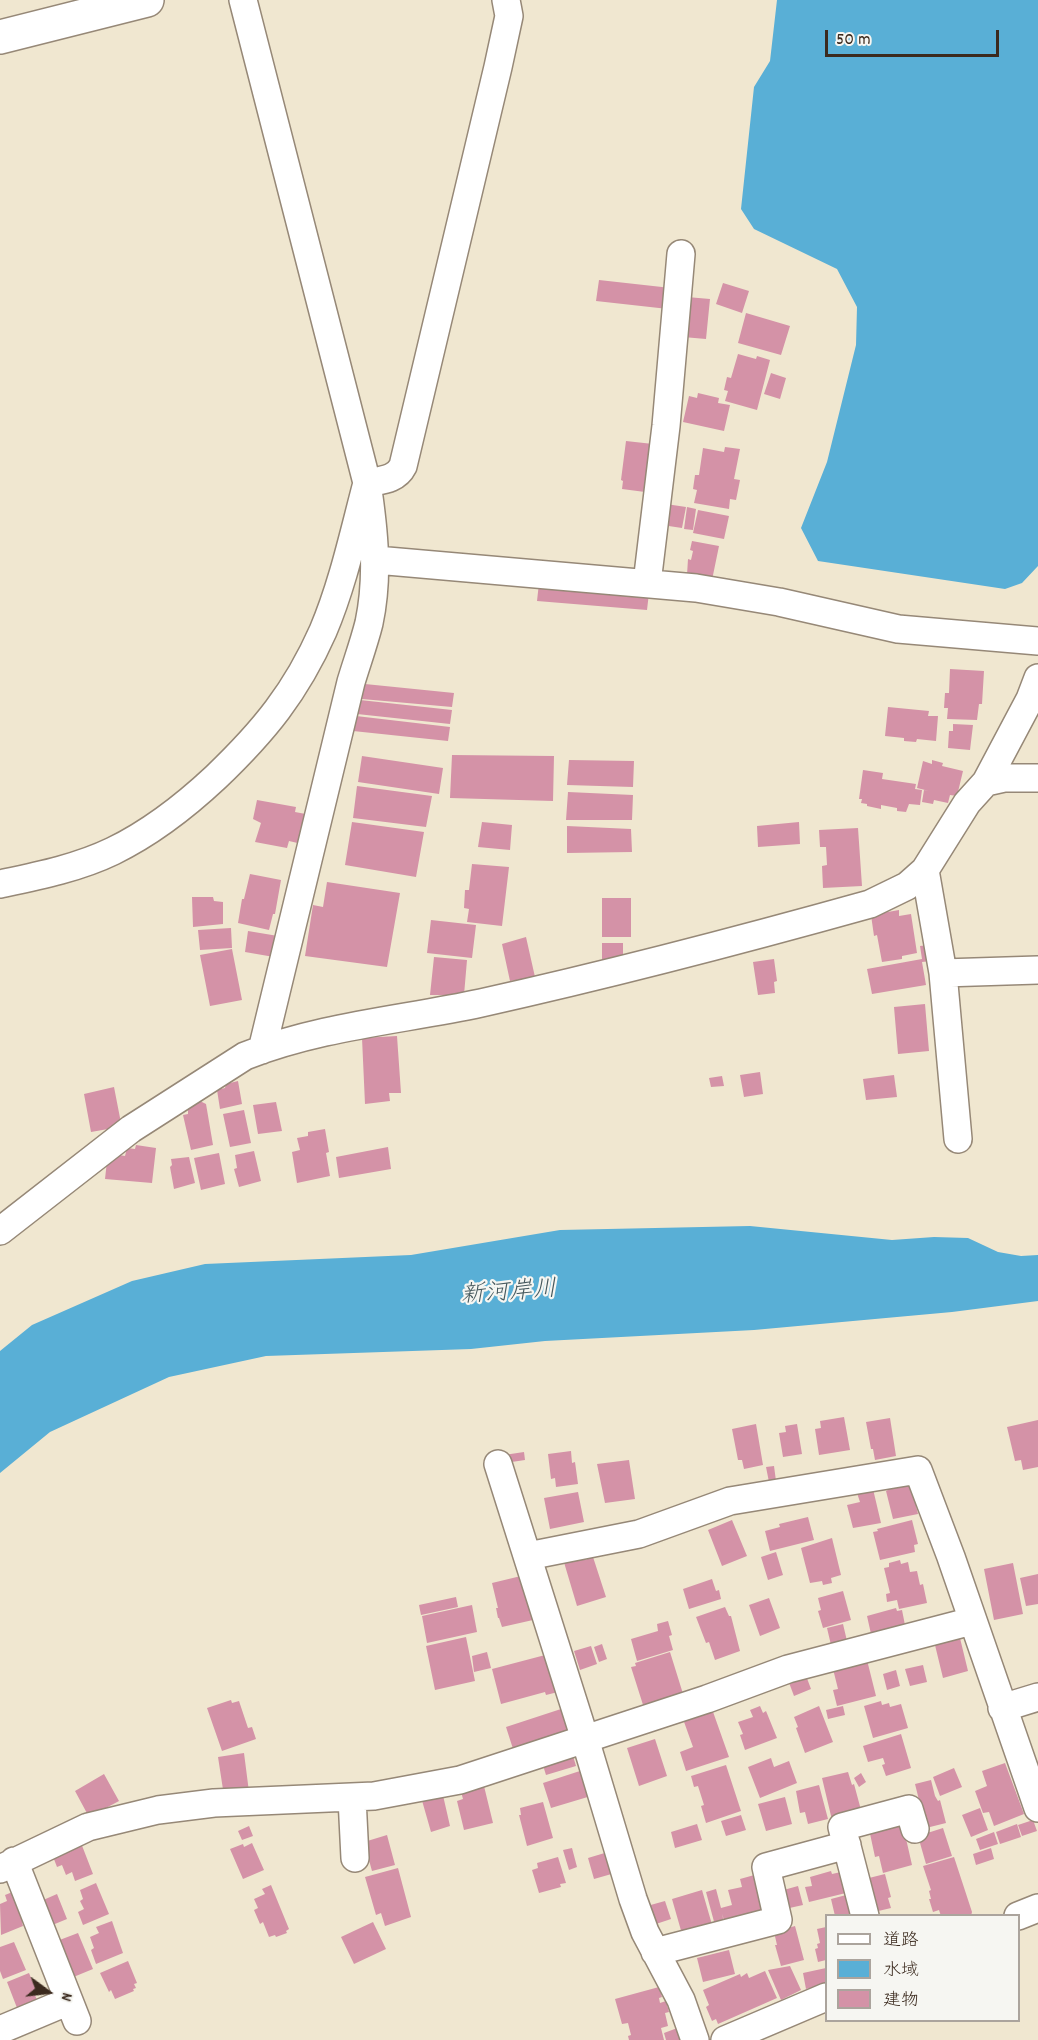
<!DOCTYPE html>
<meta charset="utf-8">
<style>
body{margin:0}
#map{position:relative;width:1038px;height:2040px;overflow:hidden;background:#f0e7d0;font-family:Dekko,"Klee One",sans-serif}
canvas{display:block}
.legend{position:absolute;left:825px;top:1914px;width:195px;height:108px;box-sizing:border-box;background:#f6f6f2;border:2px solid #aba49d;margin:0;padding:8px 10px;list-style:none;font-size:18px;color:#3b2a1e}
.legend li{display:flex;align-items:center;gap:12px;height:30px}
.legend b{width:30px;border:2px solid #aba49d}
.north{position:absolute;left:18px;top:1962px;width:60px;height:60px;-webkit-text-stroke:4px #f6f6f2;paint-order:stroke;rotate:105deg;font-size:16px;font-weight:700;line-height:24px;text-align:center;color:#3b2a1e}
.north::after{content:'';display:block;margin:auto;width:21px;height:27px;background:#3b2a1e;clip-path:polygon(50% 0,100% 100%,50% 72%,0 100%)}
.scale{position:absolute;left:825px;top:30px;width:174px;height:27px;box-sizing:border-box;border:3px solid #3b2a1e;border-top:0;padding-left:8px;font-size:18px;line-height:21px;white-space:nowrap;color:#3b2a1e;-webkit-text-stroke:4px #f6f6f2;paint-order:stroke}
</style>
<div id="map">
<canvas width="1038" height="2040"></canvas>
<ul class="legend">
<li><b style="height:8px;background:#fff"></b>道路</li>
<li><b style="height:16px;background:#59afd6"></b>水域</li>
<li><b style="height:16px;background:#d492a7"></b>建物</li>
</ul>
<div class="north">N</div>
<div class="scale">50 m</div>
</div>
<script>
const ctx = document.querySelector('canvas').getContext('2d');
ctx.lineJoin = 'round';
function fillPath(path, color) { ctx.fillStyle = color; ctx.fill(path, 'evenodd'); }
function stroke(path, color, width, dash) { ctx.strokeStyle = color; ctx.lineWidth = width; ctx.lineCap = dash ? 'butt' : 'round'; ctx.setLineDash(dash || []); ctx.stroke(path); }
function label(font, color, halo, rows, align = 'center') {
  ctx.font = font + ' Dekko,"Klee One",sans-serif'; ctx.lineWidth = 4.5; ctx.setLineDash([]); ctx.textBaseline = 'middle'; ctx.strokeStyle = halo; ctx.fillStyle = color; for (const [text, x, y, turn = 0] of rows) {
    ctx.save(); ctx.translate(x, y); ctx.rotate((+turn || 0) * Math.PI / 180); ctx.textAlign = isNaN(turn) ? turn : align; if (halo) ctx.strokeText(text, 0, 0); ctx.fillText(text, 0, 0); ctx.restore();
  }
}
fillPath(new Path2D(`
 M777 0H1038V566L1022 583 1005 589 818 561 801 528 827 462 856 345 857 307 837 269 754 229 741 209 754 87 770 61Z
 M750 1226 892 1240 934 1237 968 1238 998 1252 1021 1256 1038 1255V1301L952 1312 754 1330 545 1341 471 1349 266 1356 169 1377 50 1432 0 1473V1351L32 1325 132 1281 205 1264 411 1255 560 1230Z`), '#59afd6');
fillPath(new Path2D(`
 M599 280 671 288 668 309 596 301Z
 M723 283 749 291 742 313 716 304Z
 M687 297 710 299 706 339 683 337Z
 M746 313 790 326 781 355 738 343Z
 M738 354 756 359 757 356 770 360 757 410 725 401 728 391 724 390 727 377 731 378Z
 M771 373 786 378 780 399 764 394Z
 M698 393 719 398 718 403 730 405 724 431 683 422 689 396 697 398Z
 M626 441 653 444 645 492 622 489 623 481 621 480Z
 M725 447 740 449 734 479 740 480 736 500 730 499 729 509 694 503 697 490 693 489 695 475H699L703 448 724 452Z
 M666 504 686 507 682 528 662 525Z
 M687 507 696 509 693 530 684 529Z
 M698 510 729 516 724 539 693 533Z
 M692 541 719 546 712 580 687 575 688 559 691 560 693 551 690 550Z
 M539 583 649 593 647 610 537 601Z
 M950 669 984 671 982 704H979L977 720 947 719 948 708H944L945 693H949Z
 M365 684 454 693 452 707 362 699Z
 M360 700 452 710 450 724 357 714Z
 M888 707 929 711 928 716H938L936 741 917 739 916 742 904 741V738L885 736Z
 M356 716 450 727 448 741 353 731Z
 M953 724 973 725 970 750 948 748 949 731H953Z
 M452 755 554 756 553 801 450 798Z
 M362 756 443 768 439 794 358 782Z
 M569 760 634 761 633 787 567 785Z
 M932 760 943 763 942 766 963 771 957 796 950 795 948 803 934 800 933 804 922 802 924 790 929 791 917 788 923 761 932 764Z
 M863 770 883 773 882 779 916 784 915 789 922 790 920 805 909 804 906 812 897 811V808L881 805V809L867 806V804L861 803 862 799H859Z
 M357 786 432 796 426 827 353 818Z
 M568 792 633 795 632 820H566Z
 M257 800 296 807 295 812 311 815 306 845 289 841 287 848 255 842 261 823 253 819Z
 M352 822 424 832 416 877 345 865Z
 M482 822 512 825 510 850 478 847Z
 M799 822 800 844 758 847 757 826Z
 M567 826 631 829 632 852 567 853Z
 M858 828 862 886 823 888 822 866 827 865 826 847H820L819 830Z
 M472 864 509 867 502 926 467 922 469 909 464 908 465 890H469Z
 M250 874 281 880 275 914H273L269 930 238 923 242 899H244Z
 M327 882 400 893 387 967 305 956 313 905 323 907Z
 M192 897H213L214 901 223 902V924L193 927Z
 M602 898H631V937H602Z
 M899 910V916L911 914 917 953 902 956V959L882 962 877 935 874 936 871 915Z
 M431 920 476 925 472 958 427 953Z
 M231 928 232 948 200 950 198 930Z
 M248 931 278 936 274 957 245 952Z
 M526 937 535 977 510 981 502 944Z
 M602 943H623V960H602Z
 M928 945 931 961 922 962 926 985 872 994 867 969 922 959 920 946Z
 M232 949 242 1000 210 1006 200 955Z
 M434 957 467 960 464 995H430Z
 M774 959 777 981 774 982 775 993 758 995 753 962Z
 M925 1004 929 1051 898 1054 894 1007Z
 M397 1036 401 1093H389L390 1101 365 1104 362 1038Z
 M760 1072 763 1094 744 1097 740 1075Z
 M894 1075 897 1097 866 1100 863 1079Z
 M722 1076 724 1086 711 1087 709 1078Z
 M238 1081 242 1104 220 1109 217 1090 225 1088 226 1084Z
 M114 1087 121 1123 108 1129 91 1132 84 1094Z
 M200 1101 206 1104 213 1145 191 1150 183 1115 188 1114V1108H191L195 1103Z
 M276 1102 282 1131 258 1134 253 1105Z
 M244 1110 251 1143 230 1147 223 1114Z
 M325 1129 329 1152 326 1153 330 1176 297 1183 292 1152 300 1150 297 1138 308 1136V1132Z
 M136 1145 156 1148 152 1183 105 1179 107 1161 119 1155 125 1156 127 1148 135 1149Z
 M388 1147 391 1169 339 1178 336 1157Z
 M254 1151 261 1181 239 1187 234 1169 237 1168 235 1155Z
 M219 1153 225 1184 201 1190 194 1158Z
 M189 1157 195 1183 174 1189 170 1167 172 1165 171 1159Z
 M844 1417 850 1450 819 1455 815 1429 821 1428 820 1421Z
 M890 1418 896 1456 875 1460 873 1449H871L866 1422Z
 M1038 1420V1467L1023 1470 1021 1460 1015 1461 1007 1427Z
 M756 1424 763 1465 744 1469 742 1460H738L732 1429Z
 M797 1424 802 1454 783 1457 779 1433 786 1432 785 1426Z
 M571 1451 572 1463 575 1462 578 1484 556 1487 555 1478 551 1479 548 1454Z
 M524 1452 525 1460 505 1463 504 1455Z
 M629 1460 635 1499 605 1503 597 1464Z
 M774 1466 776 1481 769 1482 766 1467Z
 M903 1483 904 1487 911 1485 918 1514 893 1519 886 1491 888 1490 887 1487Z
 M873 1489 881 1523 853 1528 847 1505 860 1502 857 1493Z
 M578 1492 584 1522 550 1529 544 1498Z
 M808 1517 814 1540 770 1551 765 1531 780 1527 779 1524Z
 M732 1520 747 1556 722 1566 708 1530Z
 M912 1520 918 1544 914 1545 915 1552 880 1560 873 1532 878 1531 877 1529Z
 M832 1538 841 1575 831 1578 832 1583 823 1585 822 1581 810 1583 801 1548Z
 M776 1552 783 1575 768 1580 761 1557Z
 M583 1553 585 1560 593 1557 606 1597 577 1606 563 1559Z
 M900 1560 901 1564 908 1562 910 1572 917 1571 920 1585 923 1584 927 1603 899 1609 897 1600 887 1602 886 1594 890 1593 884 1568 889 1567V1563Z
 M1013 1563 1023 1614 994 1620 984 1569Z
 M1038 1574V1604L1026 1606 1020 1578Z
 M521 1576 533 1620 502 1627 499 1618H498L496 1608H498L492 1583Z
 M712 1579 716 1591 719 1590 721 1599 689 1609 683 1589Z
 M843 1591 851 1620 823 1628 818 1611 821 1610 818 1598Z
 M456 1597 458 1607 421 1615 419 1605Z
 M769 1598 780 1628 760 1636 749 1605Z
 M472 1605 477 1632 427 1643 422 1616Z
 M725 1607 729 1616H731L740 1651 715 1660 709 1642 706 1643 696 1617Z
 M896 1608 897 1611 902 1610 905 1625 871 1634 867 1616Z
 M668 1621 672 1635 669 1636 673 1650 637 1661 631 1639 658 1631 657 1624Z
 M843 1624 847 1641 831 1645 827 1628Z
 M959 1634 968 1671 943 1678 934 1641Z
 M466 1637 475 1681 435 1690 426 1646Z
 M602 1644 607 1659 599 1662 594 1647Z
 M591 1646 597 1664 580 1670 574 1651Z
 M487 1652 491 1668 474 1672 472 1656Z
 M670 1652 684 1697 644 1708 631 1667 636 1666 635 1663Z
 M549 1654 562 1691 546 1695 545 1692 501 1704 492 1669Z
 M867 1660 876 1696 837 1706 833 1690 838 1689 833 1669Z
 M923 1665 927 1682 910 1686 905 1669Z
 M896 1670 900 1686 887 1690 883 1674Z
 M805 1673 811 1689 794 1696 788 1680Z
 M231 1700 232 1703 239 1701 248 1728 252 1727 256 1739 222 1751 207 1708Z
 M881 1701 882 1705 889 1703 890 1707 901 1704 908 1728 873 1738 864 1706Z
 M760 1706 763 1713 766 1711 777 1738 745 1750 740 1735 743 1734 738 1722 753 1717 750 1710Z
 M819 1706 833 1742 805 1753 796 1728 798 1727 794 1717Z
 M843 1706 845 1715 828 1719 826 1710Z
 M561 1709 569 1735 514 1752 506 1727Z
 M712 1709 729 1757 686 1771 680 1752 693 1747 683 1719Z
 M901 1734 911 1768 886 1776 882 1765 885 1764 883 1758 868 1762 863 1746Z
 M655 1739 667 1776 639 1786 627 1748Z
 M571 1749 576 1766 546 1775 541 1759Z
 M244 1753 249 1792 224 1796 218 1757Z
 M771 1758 774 1767 789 1761 797 1783 760 1798 748 1767Z
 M1005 1763 1024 1814 994 1826 989 1812 983 1813 975 1791 987 1786 982 1771Z
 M726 1765 741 1811 706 1823 701 1806 704 1805 698 1786 694 1787 691 1776Z
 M954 1768 962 1787 940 1796 933 1777Z
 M583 1770 591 1796 551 1808 543 1783Z
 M848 1772 852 1785 854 1784 861 1810 832 1820 822 1778Z
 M861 1773 866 1782 859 1787 854 1778Z
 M104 1774 119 1801 89 1817 75 1791Z
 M931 1780 935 1796 938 1801 940 1800 946 1823 926 1828 917 1801 919 1800 915 1784Z
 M483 1782 493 1823 464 1830 457 1801 463 1799 460 1788Z
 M819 1785 828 1819 808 1824 805 1812 800 1813 796 1791Z
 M442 1791 450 1826 431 1832 421 1797Z
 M785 1797 792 1824 766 1831 758 1804Z
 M543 1802 553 1838 527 1846 519 1815H521L520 1808Z
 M980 1808 988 1830 971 1837 962 1815Z
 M741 1815 746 1830 726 1836 721 1821Z
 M1033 1820 1037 1831 1022 1836 1018 1825Z
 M902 1821 912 1865 883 1873 879 1856 875 1857 869 1829Z
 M697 1824 702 1840 675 1848 671 1832Z
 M1017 1824 1021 1837 1000 1844 996 1832Z
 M249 1826 253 1836 242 1840 238 1831Z
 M943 1828 952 1856 926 1864 918 1836Z
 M994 1832 998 1844 980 1850 976 1839Z
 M387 1835 395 1865 372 1871 364 1842Z
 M81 1843 93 1874 75 1881 72 1872 66 1875 62 1865 57 1867 52 1854Z
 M252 1843 264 1870 243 1879 230 1849 243 1844 244 1847Z
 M572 1848 577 1867 569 1870 563 1850Z
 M991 1848 994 1859 976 1865 973 1854Z
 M608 1852 615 1873 594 1879 588 1858Z
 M558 1857 566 1883 560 1884 561 1887 539 1893 532 1870 538 1868 537 1863Z
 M954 1857 972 1912 971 1916H941L939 1910 933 1912 929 1899H931L929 1891 931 1890 923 1866Z
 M398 1868 411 1917 385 1926 381 1913 376 1915 365 1877Z
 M831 1871 832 1874 841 1872 846 1893 809 1902 805 1887 812 1886 810 1877Z
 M758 1874 768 1908 749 1913 751 1920 726 1926 722 1914 725 1926 716 1929 706 1892 716 1889 721 1908 732 1905 728 1890 742 1887 740 1879Z
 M885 1874 891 1897 888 1898 891 1908 870 1913 865 1879Z
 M96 1883 109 1914 83 1925 78 1912 84 1909 80 1901 83 1899 80 1890Z
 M271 1885 289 1929 286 1931 287 1933 276 1937 275 1935 269 1937 263 1922 260 1924 254 1910 258 1908 254 1899 265 1894 262 1889Z
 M798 1886 803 1905 785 1909 780 1891Z
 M702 1890 713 1928 682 1934 672 1899Z
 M15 1891 27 1920 22 1922 23 1926 1 1935 0 1904 7 1901 5 1895Z
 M57 1894 67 1919 50 1926 41 1901Z
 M850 1894 855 1916H835L831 1899Z
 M665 1901 671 1919 653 1925 647 1906Z
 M112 1921 123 1953 96 1964 91 1950 94 1948 90 1937 99 1933 96 1927Z
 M373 1922 386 1949 354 1964 341 1937Z
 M795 1926 804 1960 781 1966 775 1945H777L774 1932Z
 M826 1927V1960L818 1962 815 1949 818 1948 817 1944 820 1943 817 1929Z
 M78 1933 93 1969 71 1978 57 1941Z
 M14 1942 26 1970 3 1979 0 1971V1947Z
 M729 1950 735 1974 703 1982 697 1958Z
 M128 1961 137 1983 134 1984 136 1988 133 1989 134 1991 115 1999 111 1990 109 1992 100 1973Z
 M790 1966 801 1990 781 2000 768 1970Z
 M826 1968V1984L806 1989 803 1973Z
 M765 1971 777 1998 718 2024 716 2019 712 2021 706 2007 709 2005 703 1990 740 1974 741 1977 747 1973 749 1978Z
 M29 1973 37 1992 34 1993 38 2002 19 2013 7 1982Z
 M659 1987 662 1997 659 1998 660 2003 666 2001 669 2012 665 2013 668 2026 661 2028 664 2040H629L628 2036 631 2035 628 2023 622 2024 615 1999Z
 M680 2027 685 2040H666L664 2033Z`), '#d492a7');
const minor = new Path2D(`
 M243 0 367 483C374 530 379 576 369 623 364 643 357 662 351 682L262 1050
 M376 560 696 588 779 602 898 629 1038 641
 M647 583 666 426 681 254
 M986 782 1004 778H1038
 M925 870 943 973 958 1139
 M0 884C38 876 78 868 113 851 152 832 185 806 216 777 264 731 296 692 323 631 343 584 354 532 367 483 381 480 396 480 403 466L498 67 509 16 506 0
 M943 973 1038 970
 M0 1231 131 1129 245 1056C321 1026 402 1020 481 1003 611 974 741 940 870 904L907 886 925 870 967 803 986 782 1030 699 1038 678
 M498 1464 585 1739 633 1899 645 1932 681 2000 695 2040
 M528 1556 639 1534 730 1501 918 1470 951 1557 1038 1808
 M1002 1708 1038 1697
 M352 1798 355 1858
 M14 1861 77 2021
 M0 1869 88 1827 158 1810 214 1803 374 1796 460 1780 707 1699 788 1669 972 1621
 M865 1916 842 1827 909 1809 915 1829
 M1018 1916 1038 1908
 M655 1952 778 1920 766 1867 847 1845
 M0 2030 69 2001
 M725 2040 826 1997`);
const highway = new Path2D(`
 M0 37 147 0`);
stroke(minor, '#968877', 30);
stroke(highway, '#968877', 36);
stroke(minor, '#fff', 27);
stroke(highway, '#fff', 33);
label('italic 24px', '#46595e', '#f6f6f2', [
 ["新河岸川",509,1295,-4]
]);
</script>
